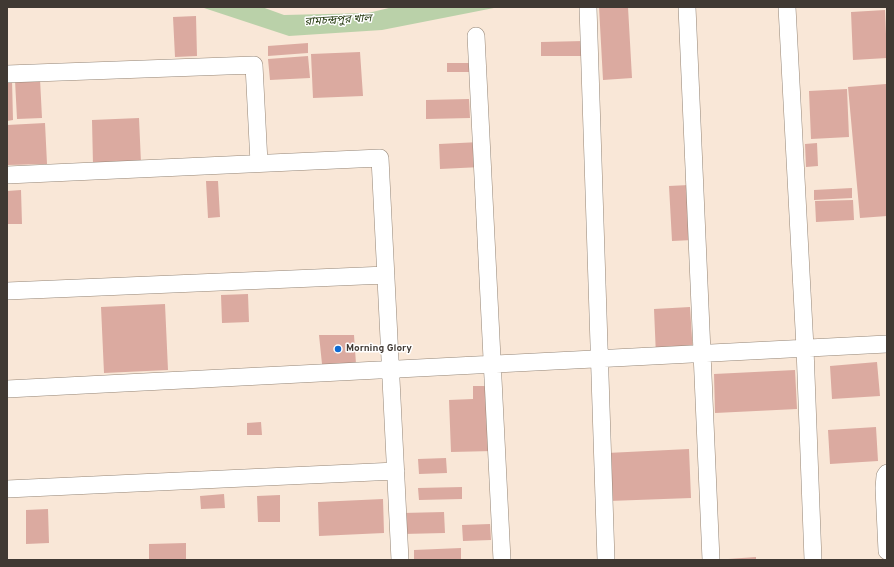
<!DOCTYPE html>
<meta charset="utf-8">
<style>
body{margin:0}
#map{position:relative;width:894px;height:567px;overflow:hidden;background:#f9e7d7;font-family:Overpass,sans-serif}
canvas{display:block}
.frame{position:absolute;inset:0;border:8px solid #403933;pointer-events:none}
</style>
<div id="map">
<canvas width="894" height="567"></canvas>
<div class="frame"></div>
</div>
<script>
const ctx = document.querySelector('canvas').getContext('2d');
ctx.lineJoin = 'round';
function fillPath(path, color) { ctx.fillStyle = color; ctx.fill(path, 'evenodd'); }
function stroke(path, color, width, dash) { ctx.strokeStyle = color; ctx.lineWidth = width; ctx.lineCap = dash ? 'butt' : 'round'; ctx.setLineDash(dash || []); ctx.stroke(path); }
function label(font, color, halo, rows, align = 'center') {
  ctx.font = font + ' Overpass,"Noto Sans Bengali",sans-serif'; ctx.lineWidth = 3; ctx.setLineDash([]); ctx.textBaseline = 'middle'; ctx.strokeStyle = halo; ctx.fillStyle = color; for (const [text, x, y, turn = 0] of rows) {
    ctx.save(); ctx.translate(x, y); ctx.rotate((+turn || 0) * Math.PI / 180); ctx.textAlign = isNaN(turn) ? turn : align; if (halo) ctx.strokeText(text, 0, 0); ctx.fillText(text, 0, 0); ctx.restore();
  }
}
fillPath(new Path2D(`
 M201 7H262L284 15 368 13 393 7H499L382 30 289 36Z`), '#bad1a9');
fillPath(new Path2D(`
 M599 7H628L632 78 603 80Z
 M885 10 887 58 853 60 851 12Z
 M196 16 197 56 175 57 173 17Z
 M584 41 585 56H541V42Z
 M308 43V53L268 56V46Z
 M360 52 363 96 313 98 311 54Z
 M308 56 310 78 270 80 268 59Z
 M447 63H469V72H447Z
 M40 79 42 118 17 119 15 80Z
 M7 80H12L13 120 7 121Z
 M886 84 887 99V216L860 218 848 87Z
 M847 89 849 137 811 139 809 91Z
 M469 99 470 118 426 119V100Z
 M139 118 141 163 93 165 92 120Z
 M45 123 47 164 7 165V125Z
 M480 142 481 167 440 169 439 144Z
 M817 143 818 166 806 167 805 144Z
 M206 181H218L220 217 208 218Z
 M689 185 693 240 672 241 669 186Z
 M852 188V198L814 200V190Z
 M21 190 22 224H7V191Z
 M853 200 854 220 816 222 815 201Z
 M248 294 249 322 222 323 221 295Z
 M165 304 168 370 104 373 101 307Z
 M690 307 693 354 656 356 654 309Z
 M319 335H354L356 364H322Z
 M877 362 880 396 832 399 830 366Z
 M795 370 797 409 715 413 714 374Z
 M473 386H490L493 451 451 452 449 400 473 399Z
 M261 422 262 435H247V423Z
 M876 427 878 461 830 464 828 430Z
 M689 449 691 498 609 501 607 453Z
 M446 458 447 473 419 474 418 459Z
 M462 487V499L419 500 418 488Z
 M224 494 225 508 201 509 200 496Z
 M280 495V522H258L257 496Z
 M383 499 384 533 319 536 318 502Z
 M48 509 49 543 26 544V510Z
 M444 512 445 533 403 534 402 513Z
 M490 524 491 540 463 541 462 525Z
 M186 543V560H149V544Z
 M461 548V560H414V550Z
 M756 557V560H728V559Z`), '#dbaaa0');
const minor = new Path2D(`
 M588 7 606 560
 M687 7 711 560
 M787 7 805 348 813 560
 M476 36 502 560
 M7 74 254 65 259 163
 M7 175 380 158 400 560
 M7 291 386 275
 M7 389 887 344
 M887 473 885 476 884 488 887 551
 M7 489 396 471`);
stroke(minor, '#948576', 18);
stroke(minor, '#fff', 17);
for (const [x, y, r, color] of [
 [338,349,4,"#0f6bd4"]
]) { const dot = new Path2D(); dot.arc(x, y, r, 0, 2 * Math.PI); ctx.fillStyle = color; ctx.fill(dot); stroke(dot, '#fff', 1.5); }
label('bold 10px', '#403933', '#fff', [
 ["Morning Glory",346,349]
], 'left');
label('italic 11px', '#1d3207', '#fff', [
 ["রামচন্দ্রপুর খাল",338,21,-3]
]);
</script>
